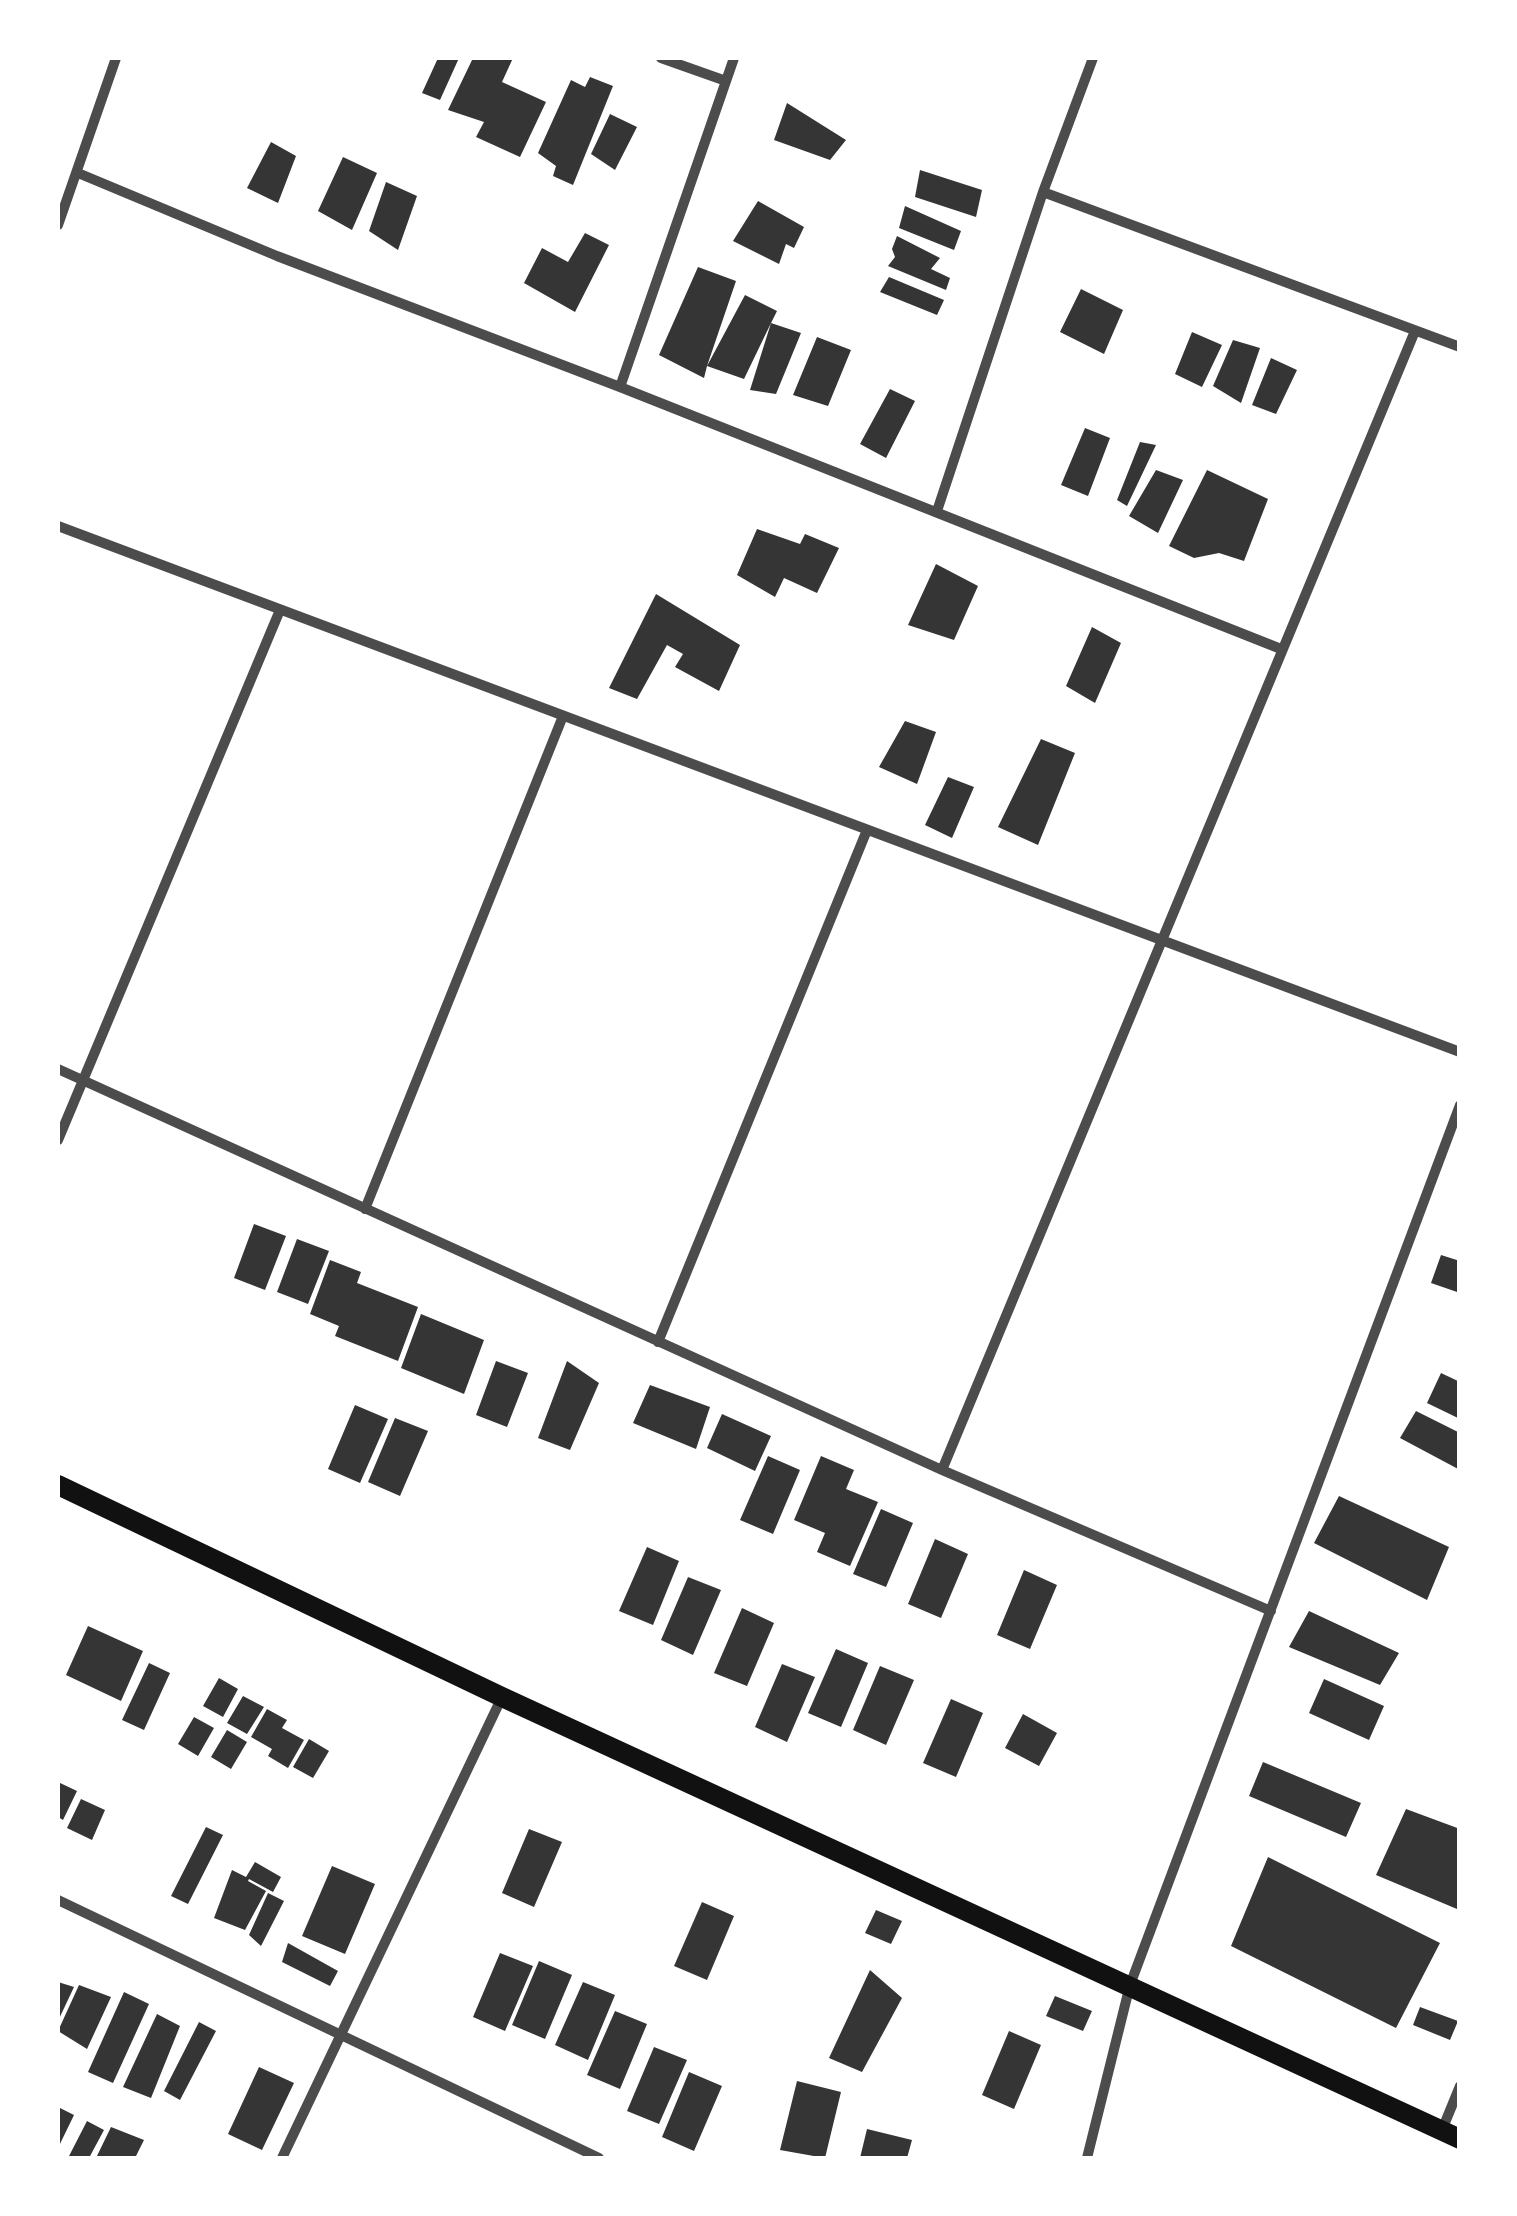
<!DOCTYPE html>
<style>
body{margin:0}
#map{position:relative;width:1517px;height:2216px;overflow:hidden;background:#fff;font-family:"Source Sans 3",sans-serif}
canvas{display:block}
.frame{position:absolute;inset:0;border:60px solid #fff;pointer-events:none}
</style>
<div id="map">
<canvas width="1517" height="2216"></canvas>
<div class="frame"></div>
</div>
<script>
const ctx = document.querySelector('canvas').getContext('2d');
ctx.lineJoin = 'round';
function fillPath(path, color) { ctx.fillStyle = color; ctx.fill(path, 'evenodd'); }
function stroke(path, color, width, dash) { ctx.strokeStyle = color; ctx.lineWidth = width; ctx.lineCap = dash ? 'butt' : 'round'; ctx.setLineDash(dash || []); ctx.stroke(path); }
fillPath(new Path2D(`
 M438 58H459L440 100 422 93Z
 M473 58H513L502 82 546 102 520 157 476 137 484 122 448 110Z
 M590 77 613 86 573 185 553 176 556 166 538 153 571 80 585 87Z
 M787 103 846 140 830 160 774 140Z
 M610 114 637 127 615 170 591 154Z
 M271 142 296 156 278 203 247 188Z
 M343 157 377 173 352 230 318 211Z
 M920 170 982 190 976 217 915 197Z
 M386 182 417 196 398 250 369 231Z
 M758 201 804 227 794 248 786 244 779 264 733 241Z
 M905 206 961 231 954 250 899 228Z
 M585 233 609 245 575 312 524 283 542 248 568 262Z
 M897 236 940 258 931 269 950 278 946 290 888 266 895 257 892 249Z
 M698 267 736 281 707 366 745 295 777 311 771 323 801 333 776 394 750 390 771 323 744 379 707 366 704 378 659 355Z
 M889 277 944 300 937 315 880 292Z
 M1081 289 1123 310 1104 354 1060 332Z
 M1192 332 1222 345 1202 387 1175 374Z
 M817 337 851 350 828 406 793 395Z
 M1233 340 1260 348 1241 403 1213 386Z
 M1271 358 1297 370 1276 414 1252 405Z
 M890 389 915 401 886 458 860 444Z
 M1085 428 1110 438 1088 496 1061 485Z
 M1140 442 1156 445 1127 506 1117 500Z
 M1156 470 1183 480 1158 533 1129 516Z
 M1207 470 1268 499 1244 561 1219 553 1194 558 1169 546Z
 M757 529 800 544 805 534 839 548 817 593 784 578 775 597 737 575Z
 M936 564 978 586 954 640 908 625Z
 M656 594 740 645 719 691 675 667 683 654 667 645 637 699 609 688Z
 M1092 627 1121 643 1095 703 1066 686Z
 M905 721 936 732 917 784 879 767Z
 M1041 739 1075 753 1038 845 998 827Z
 M948 777 974 787 952 838 925 825Z
 M254 1224 286 1236 265 1290 234 1278Z
 M297 1239 329 1251 308 1304 277 1292Z
 M1441 1255 1460 1261V1293L1431 1283Z
 M330 1260 361 1272 357 1283 418 1307 398 1361 335 1336 339 1326 310 1314Z
 M421 1314 484 1340 464 1394 401 1368Z
 M496 1361 528 1373 507 1427 476 1415Z
 M567 1361 599 1383 570 1450 538 1438Z
 M1441 1373 1460 1382V1419L1427 1403Z
 M650 1385 710 1407 696 1449 633 1423Z
 M355 1405 388 1419 360 1483 328 1469Z
 M1416 1411 1460 1433V1470L1400 1438Z
 M722 1414 771 1436 755 1471 707 1448Z
 M395 1418 428 1431 400 1496 368 1482Z
 M768 1456 800 1470 773 1534 740 1520Z
 M821 1456 854 1470 846 1489 878 1502 850 1566 817 1552 825 1533 794 1520Z
 M1339 1496 1449 1547 1427 1600 1314 1543Z
 M881 1509 913 1523 886 1587 853 1574Z
 M935 1539 968 1554 941 1618 908 1604Z
 M647 1547 679 1561 653 1625 619 1611Z
 M1024 1570 1057 1585 1030 1649 997 1635Z
 M688 1577 721 1590 693 1655 661 1640Z
 M742 1608 774 1623 747 1686 714 1673Z
 M1309 1611 1399 1653 1380 1685 1289 1647Z
 M88 1626 143 1651 121 1701 66 1675Z
 M836 1649 868 1663 841 1727 808 1713Z
 M149 1663 170 1673 144 1730 122 1720Z
 M782 1664 815 1677 787 1742 755 1727Z
 M880 1666 914 1680 886 1745 853 1730Z
 M219 1678 238 1689 223 1717 203 1706Z
 M1324 1679 1384 1706 1369 1740 1309 1713Z
 M243 1696 264 1707 247 1734 227 1723Z
 M951 1699 983 1713 956 1777 923 1763Z
 M267 1709 287 1720 282 1728 304 1740 288 1768 268 1756 272 1749 251 1737Z
 M1023 1714 1057 1733 1039 1766 1005 1748Z
 M194 1717 214 1728 198 1756 178 1744Z
 M227 1730 247 1742 231 1769 211 1757Z
 M309 1739 329 1751 313 1778 293 1767Z
 M1263 1762 1361 1803 1346 1837 1249 1796Z
 M58 1782 77 1791 63 1820 58 1817Z
 M81 1799 105 1810 92 1840 67 1828Z
 M1406 1809 1460 1829 1457 1909 1376 1875Z
 M206 1827 223 1835 188 1904 171 1896Z
 M529 1829 562 1842 534 1907 502 1893Z
 M1268 1857 1440 1943 1396 2028 1231 1946Z
 M255 1862 281 1877 273 1892 249 1879 248 1881 266 1891 245 1930 214 1918 232 1870 246 1877Z
 M332 1866 375 1884 345 1954 302 1936Z
 M268 1893 284 1901 261 1946 249 1935Z
 M702 1902 734 1916 707 1980 674 1966Z
 M876 1910 902 1921 891 1944 865 1933Z
 M288 1943 338 1971 330 1986 282 1962Z
 M500 1953 533 1966 505 2031 473 2017Z
 M539 1961 572 1975 545 2039 512 2025Z
 M870 1970 902 1998 862 2072 829 2058Z
 M58 1982 74 1987 58 2021Z
 M583 1982 615 1995 588 2060 555 2045Z
 M79 1985 111 1997 87 2049 58 2031Z
 M124 1992 149 2004 113 2083 88 2072Z
 M1055 1996 1092 2011 1083 2031 1046 2016Z
 M1420 2007 1458 2021 1450 2040 1413 2025Z
 M615 2011 647 2024 620 2089 587 2075Z
 M157 2014 180 2026 151 2098 123 2087Z
 M199 2022 216 2031 180 2100 164 2091Z
 M1009 2031 1041 2045 1014 2109 982 2095Z
 M654 2047 687 2060 659 2124 627 2111Z
 M259 2067 294 2083 262 2150 228 2134Z
 M689 2072 722 2086 694 2151 662 2137Z
 M797 2081 841 2092 825 2158 780 2150Z
 M58 2107 74 2115 58 2148Z
 M87 2121 104 2130 89 2158H68Z
 M111 2127 144 2140 135 2158H96Z
 M867 2129 912 2140 907 2158H860Z`), '#353535');
stroke(new Path2D(`
 M661 58 726 81
 M78 173 277 256 620 387 1281 649
 M1043 192 1460 347
 M58 225 116 58
 M620 387 734 58
 M937 511 1043 192 1093 58
 M58 526 1460 1052
 M58 1069 942 1470 1271 1611
 M58 1140 280 610
 M365 1209 563 716
 M658 1342 867 830
 M942 1470 1415 331
 M58 1900 599 2158
 M1442 2130 1460 2086
 M282 2158 502 1697
 M1087 2158 1130 1985 1460 1105`), '#4c4c4c', 10);
stroke(new Path2D(`
 M58 1485 502 1697 1460 2139`), '#111', 20);
</script>
